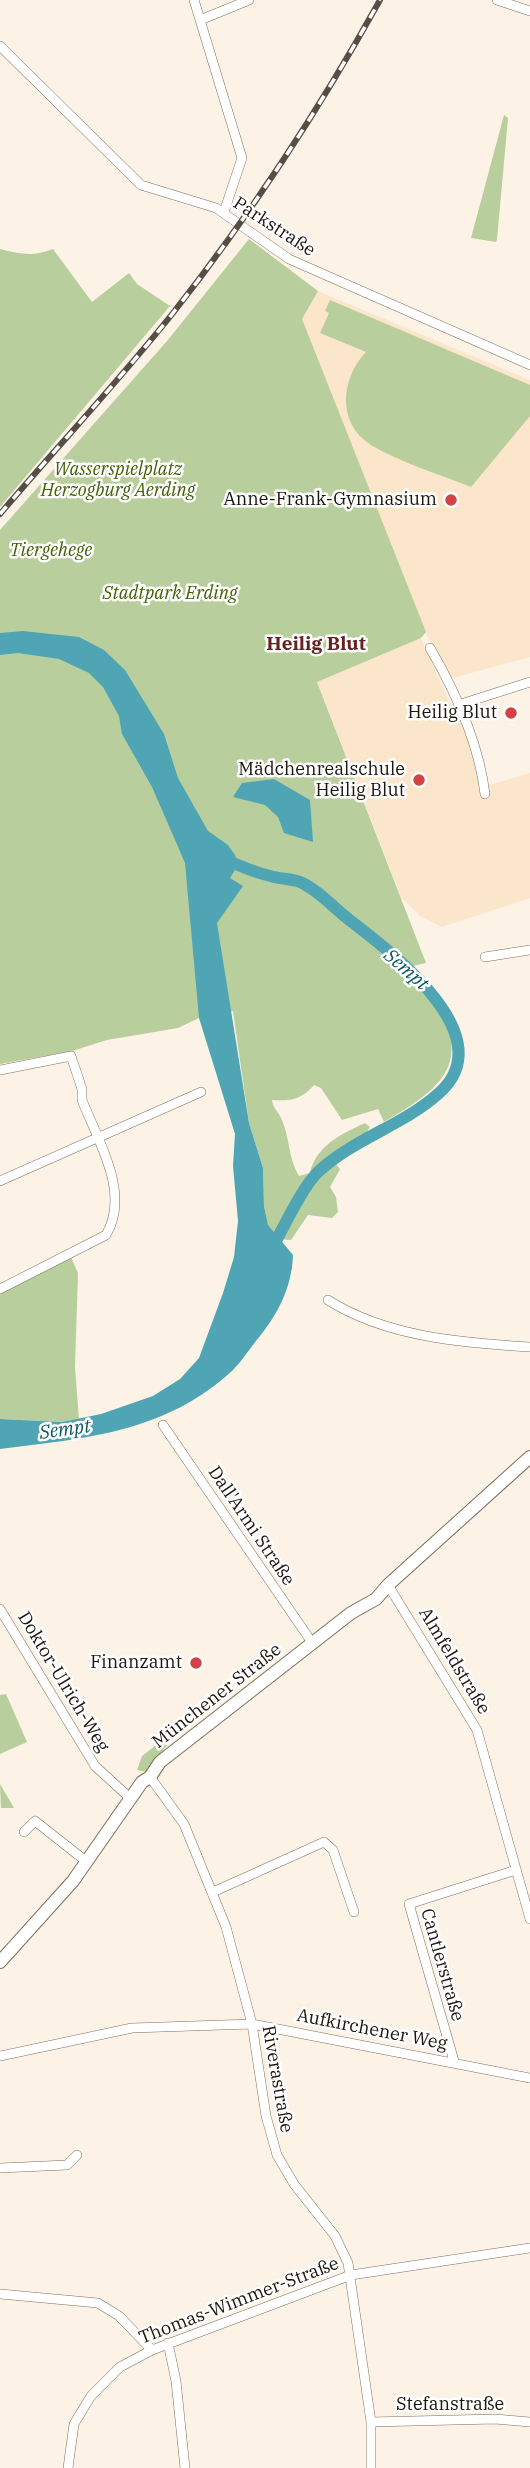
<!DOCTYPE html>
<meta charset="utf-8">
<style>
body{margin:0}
canvas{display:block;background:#fcf2e6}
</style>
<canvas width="530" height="2468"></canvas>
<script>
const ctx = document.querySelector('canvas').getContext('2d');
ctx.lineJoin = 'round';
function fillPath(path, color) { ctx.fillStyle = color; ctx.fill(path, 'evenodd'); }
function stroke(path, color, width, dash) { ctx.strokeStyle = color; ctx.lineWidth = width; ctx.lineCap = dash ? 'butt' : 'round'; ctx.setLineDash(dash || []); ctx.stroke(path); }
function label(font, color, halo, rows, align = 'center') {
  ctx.font = font + ' "IBM Plex Serif",serif'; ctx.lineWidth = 5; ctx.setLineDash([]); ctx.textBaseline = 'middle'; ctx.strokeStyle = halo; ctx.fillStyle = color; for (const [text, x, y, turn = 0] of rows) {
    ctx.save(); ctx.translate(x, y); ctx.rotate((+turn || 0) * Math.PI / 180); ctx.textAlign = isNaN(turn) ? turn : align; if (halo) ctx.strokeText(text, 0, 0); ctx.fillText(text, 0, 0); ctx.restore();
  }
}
fillPath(new Path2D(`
 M318 291 530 380V657L449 679 420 621 301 319Z
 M421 638 450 704 455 702 486 786 530 773V898L442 927 420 916 401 897 317 681Z`), '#fce6cb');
fillPath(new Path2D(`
 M504 115 508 118 497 239 496 242 471 238Z
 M249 239 318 291 302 319 426 632 421 638 317 682 426 963 408 967C422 975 429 991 437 1005 474 1067 435 1092 384 1122L378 1109 342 1120 321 1088 314 1085C301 1100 291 1101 272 1100 273 1109 279 1112 282 1120 290 1139 288 1158 299 1176L310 1173C316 1146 341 1134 365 1123L370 1127 365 1135 331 1159 340 1169 330 1187 336 1197 338 1212 332 1218 308 1215 291 1240 278 1239 268 1226 264 1206 263 1168 249 1123 233 1011 199 1018 178 1028 107 1040 72 1051 0 1064V530L167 341Z
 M0 249C20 254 33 257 53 249L92 302 129 273 137 284 170 306 0 507Z
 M330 300 530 385V416L471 487C439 474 401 463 371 445 336 423 341 378 366 352L320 333 329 313 325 311Z
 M70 1255 78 1273 75 1367 79 1419 62 1422 0 1419V1292Z
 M6 1694 27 1742 0 1754V1695Z
 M168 1736 170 1741 147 1772 137 1770 142 1756Z
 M0 1784 14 1808H1Z`), '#b9ce9d');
fillPath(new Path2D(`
 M23 631 79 637 104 650 125 670 164 734 178 778 208 831 228 845 235 855 238 865 230 878 243 886 217 923 249 1123 263 1168 264 1206 268 1225 293 1255C292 1288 277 1316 256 1341 248 1351 241 1362 233 1370 165 1433 86 1438 0 1449V1419L62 1422 101 1414 153 1396 180 1379 199 1358 223 1293 234 1257 238 1221 233 1166 235 1134 199 1018 185 863 152 787 122 734 119 716 103 687 89 673 59 659 18 653 0 655V633Z
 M274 779 310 800 313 842 284 833 278 817 265 805 233 797 242 783Z`), '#50a5b4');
stroke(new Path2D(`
 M225 859C241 867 257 873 274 877 283 879 293 879 300 882 317 889 333 907 347 918 388 950 506 1036 438 1094 402 1126 353 1139 318 1172 302 1187 281 1233 269 1254`), '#50a5b4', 12);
const street = new Path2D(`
 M194 0 242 158 224 212
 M497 0 530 11
 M200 20 249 0
 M0 46 141 185 216 208 289 259 530 365
 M430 648C455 691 479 744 485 794
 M458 705 530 682
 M485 957 530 950
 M0 1070 71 1056 82 1089V1100C98 1141 131 1193 106 1235L0 1289
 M0 1181 201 1092
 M328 1300C386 1337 463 1343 530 1347
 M163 1425 313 1644
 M388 1585 477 1730 530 1919
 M0 1609 95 1766 130 1798
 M150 1777 184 1824 226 1927 252 2024 266 2116 277 2155 294 2184 335 2236 348 2263 371 2422V2468
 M24 1832 35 1821 87 1862
 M213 1892 324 1842 333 1850 354 1912
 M0 2056 132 2028 252 2024 530 2078
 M454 2061 409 1904 516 1870
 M0 2168 67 2165 77 2155
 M0 2294 98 2303 119 2316 152 2350
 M168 2343 176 2381 185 2468
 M371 2422 495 2419 530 2422
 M68 2468 74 2424 91 2396 120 2367 152 2350 351 2275 530 2248`);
const secondary = new Path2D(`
 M0 1962 73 1881 142 1782 150 1777 160 1762 351 1613 376 1599 388 1585 530 1457`);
stroke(street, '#7e6f5d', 10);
stroke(secondary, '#7e6f5d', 14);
stroke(street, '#fff', 9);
stroke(secondary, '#fff', 12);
const rail = new Path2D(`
 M0 514C57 447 118 382 173 313 250 215 319 110 380 0`);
stroke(rail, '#554e46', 6);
stroke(rail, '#fff', 3.5, [10]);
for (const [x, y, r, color] of [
 [451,500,7,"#d34346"],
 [511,713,7,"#d34346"],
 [419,780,7,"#d34346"],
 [196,1663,7,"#d34346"]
]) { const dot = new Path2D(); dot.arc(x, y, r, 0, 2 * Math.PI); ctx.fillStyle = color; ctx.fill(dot); stroke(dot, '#fff', 2.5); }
label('18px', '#1b150e', '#fff', [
 ["Parkstraße",274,227,33],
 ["Dall'Armi Straße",251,1526,56],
 ["Almfeldstraße",454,1661,59],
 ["Doktor-Ulrich-Weg",63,1682,59],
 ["Münchener Straße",217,1696,-38],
 ["Cantlerstraße",442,1965,74],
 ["Aufkirchener Weg",372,2030,11],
 ["Riverastraße",277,2079,80],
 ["Thomas-Wimmer-Straße",239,2301,-21],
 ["Stefanstraße",450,2405]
]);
label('italic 18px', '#435f00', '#fff', [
 ["Wasserspielplatz",118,470],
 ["Herzogburg Aerding",118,491],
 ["Tiergehege",51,551],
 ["Stadtpark Erding",170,594]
]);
label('18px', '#1b150e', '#fff', [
 ["Anne-Frank-Gymnasium",437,500],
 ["Heilig Blut",497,713],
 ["Mädchenrealschule",405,770],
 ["Heilig Blut",405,791],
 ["Finanzamt",182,1663]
], 'right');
label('bold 19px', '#662121', '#fff', [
 ["Heilig Blut",316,645]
]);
label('italic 19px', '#0a5661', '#fff', [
 ["Sempt",406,970,41],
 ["Sempt",65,1430,-8]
]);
</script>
